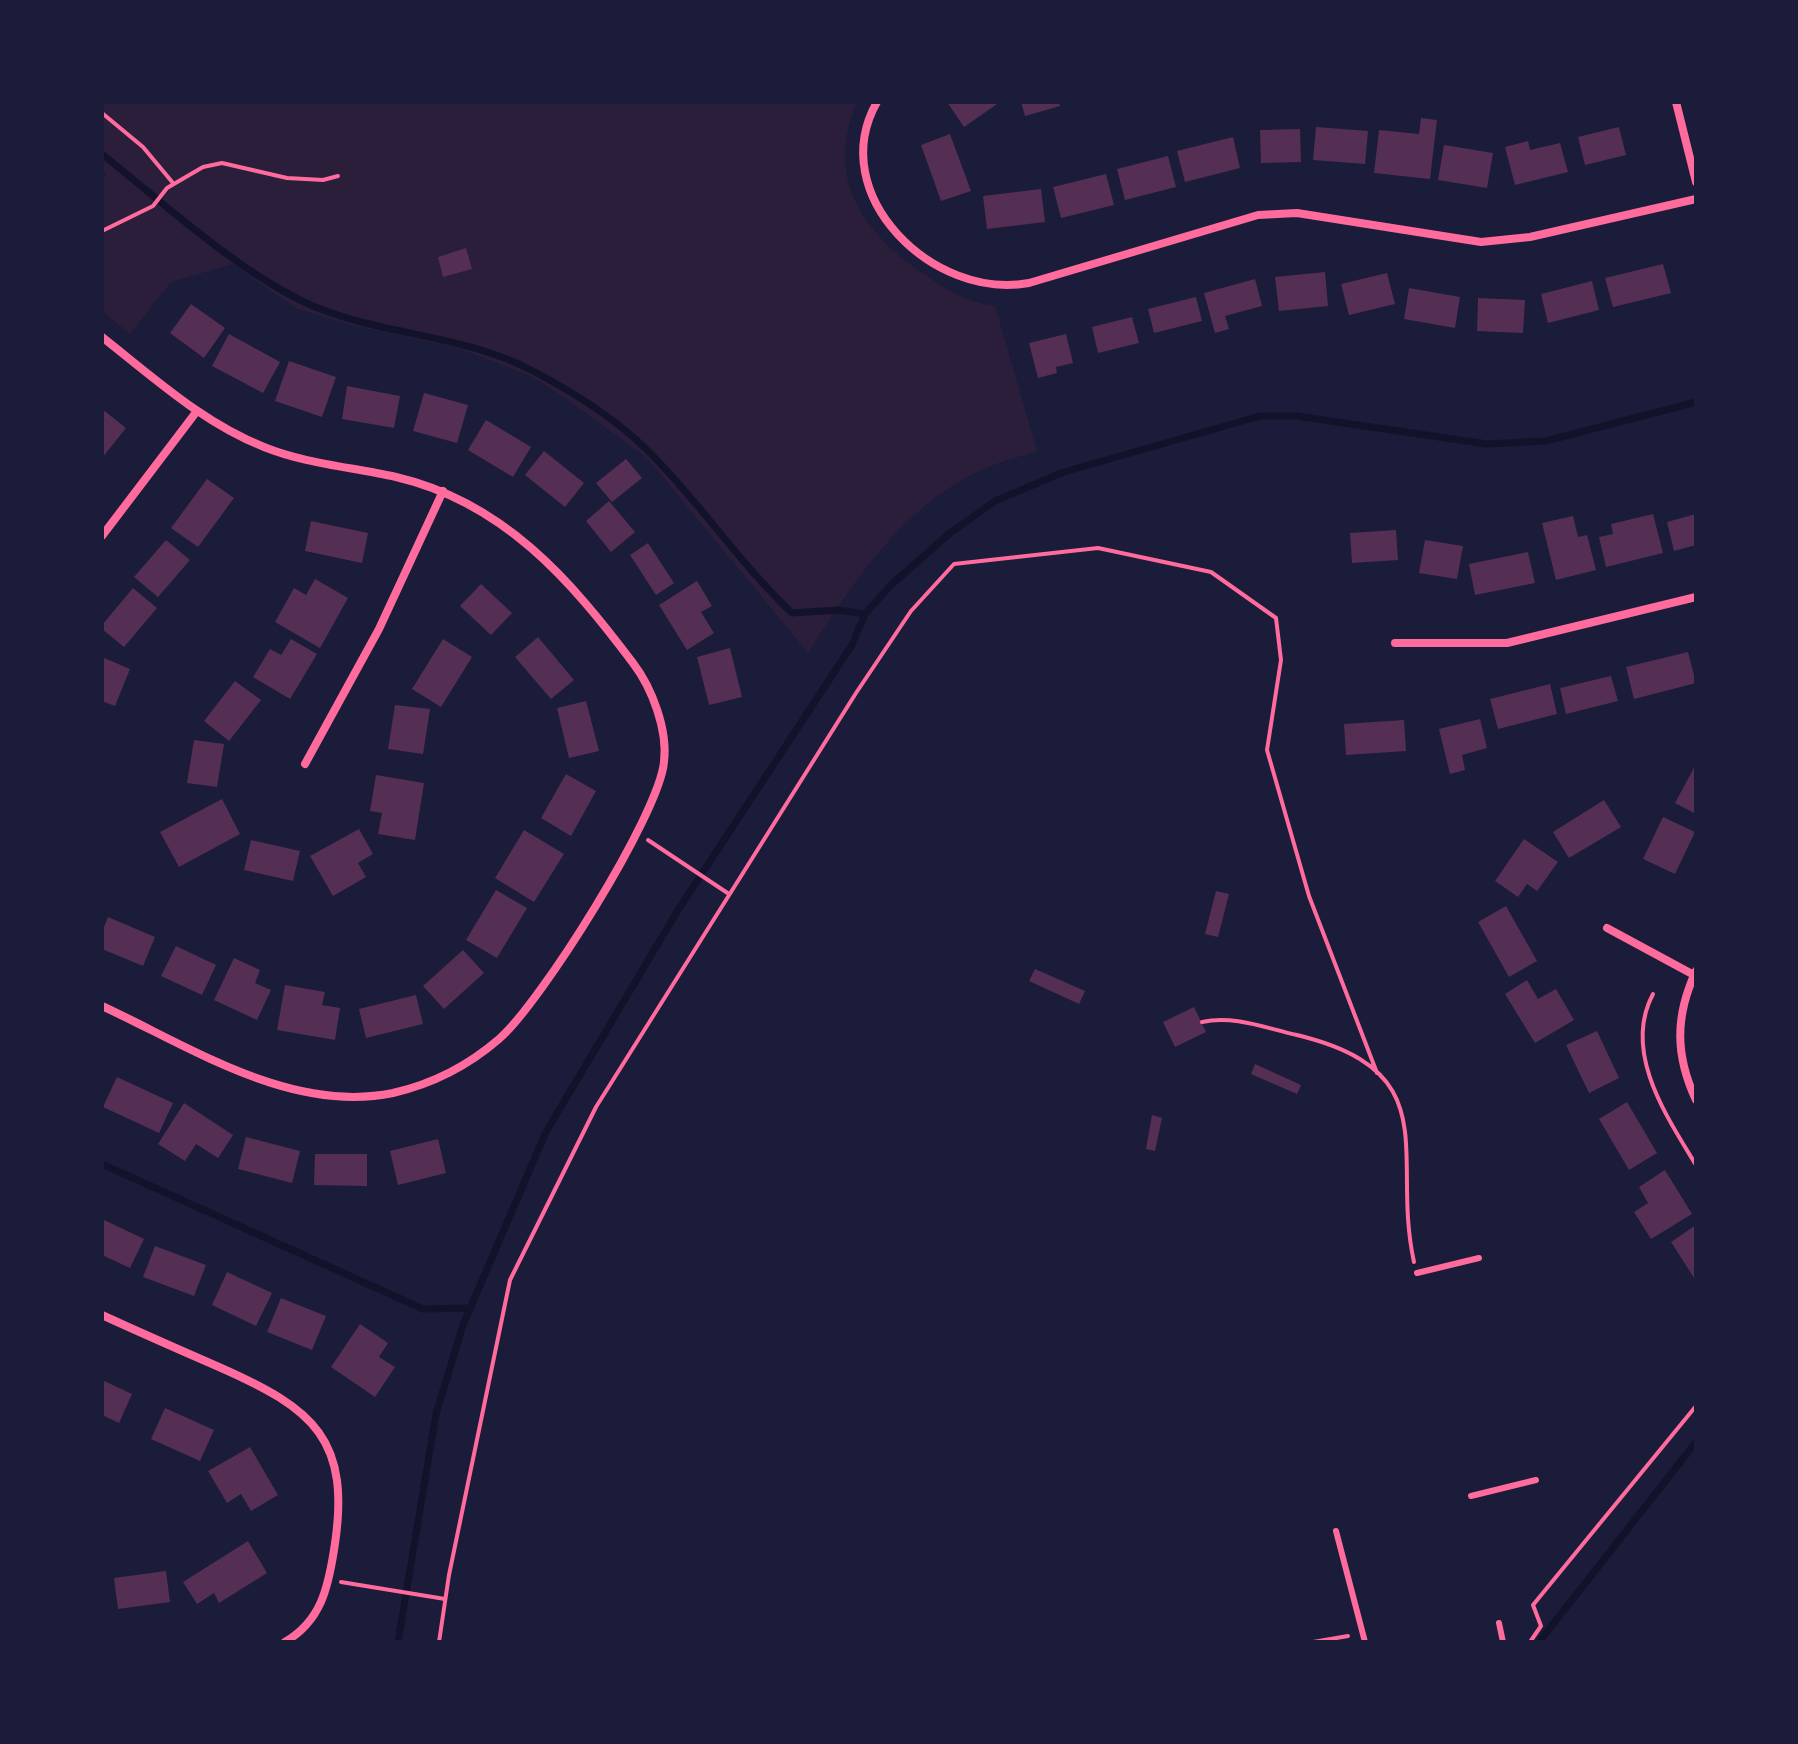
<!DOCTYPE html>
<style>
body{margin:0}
#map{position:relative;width:1798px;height:1744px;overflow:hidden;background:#1b1b3a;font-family:"Source Sans 3",sans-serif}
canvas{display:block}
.frame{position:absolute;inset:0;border:104px solid #1b1b3a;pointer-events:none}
</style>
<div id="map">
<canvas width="1798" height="1744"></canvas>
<div class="frame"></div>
</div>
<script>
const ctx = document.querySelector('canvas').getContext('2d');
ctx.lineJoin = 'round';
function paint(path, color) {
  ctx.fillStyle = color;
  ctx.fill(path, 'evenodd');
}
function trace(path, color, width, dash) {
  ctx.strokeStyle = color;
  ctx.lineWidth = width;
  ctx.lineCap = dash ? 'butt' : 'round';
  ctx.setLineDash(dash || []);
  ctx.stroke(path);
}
const green = new Path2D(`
 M102,102H857C826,175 859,228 918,270C942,287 965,302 995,306L1037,451C1020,457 1001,461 984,469C903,505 854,582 808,653L647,458L568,400L533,377L458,348L355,326L297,309L233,264L171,282L130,334L102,311V180L106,174L102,170Z`);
const stream = new Path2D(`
 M102,154C162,202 243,276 313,306C384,336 463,334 533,371C571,391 616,419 647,450C699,501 739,563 792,613L838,610L865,614
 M102,1164L423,1309L470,1308
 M398,1642L436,1414L463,1325L546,1132L678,910L852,645L865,614L891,585L950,533L995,501L1064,472L1260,416H1296L1487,444L1546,441L1696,402
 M1539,1642L1696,1442`);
const building = new Path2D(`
 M947,102H1000L964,127Z
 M1021,102H1059L1060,106L1025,116Z
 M1421,118L1437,120L1430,179L1374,173L1379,130L1419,134Z
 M1316,127L1368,131L1365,164L1313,160Z
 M1619,127L1626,155L1585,165L1578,137Z
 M1300,129L1301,162L1261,163L1260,130Z
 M950,134L971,191L941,201L921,145Z
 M1233,137L1240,168L1185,182L1177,151Z
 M1528,141L1530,150L1560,143L1568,172L1515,185L1505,147Z
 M1444,145L1493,153L1487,188L1438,180Z
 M1168,156L1176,187L1125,200L1117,169Z
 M1106,174L1114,205L1061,218L1053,187Z
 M1041,189L1045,222L987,229L983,196Z
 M466,248L472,269L443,277L438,257Z
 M1663,264L1671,293L1613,307L1605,278Z
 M1325,272L1328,306L1279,311L1275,277Z
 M1387,273L1395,304L1349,315L1341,284Z
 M1255,279L1262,306L1225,316L1229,329L1215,333L1204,293Z
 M1592,281L1599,310L1548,323L1541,294Z
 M1409,288L1460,297L1455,328L1404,319Z
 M1196,297L1202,321L1154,333L1148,309Z
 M1478,298L1525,300L1523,333L1477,331Z
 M191,304L225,328L204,358L170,333Z
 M1132,317L1139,343L1098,353L1092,327Z
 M229,334L280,362L263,393L212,366Z
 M1066,334L1073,363L1056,367L1057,373L1038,378L1029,343Z
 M289,361L336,377L322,417L275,401Z
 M347,386L400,396L394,428L342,419Z
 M424,393L468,405L457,443L413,431Z
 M102,409L126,428L102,458Z
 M486,420L531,447L513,477L468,450Z
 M544,451L584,483L565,507L525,475Z
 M626,459L642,478L612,502L596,483Z
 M207,479L234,498L198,547L171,528Z
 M609,501L635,532L611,552L586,521Z
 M1653,514L1663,553L1606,567L1599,537L1613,534L1611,524Z
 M1696,514V545L1674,551L1667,522Z
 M1573,516L1578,537L1587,535L1596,570L1556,580L1542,523Z
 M311,521L368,533L362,563L305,551Z
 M1396,530L1398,560L1352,563L1350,533Z
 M166,540L190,560L158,597L134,577Z
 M1425,540L1463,546L1457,579L1419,573Z
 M648,543L674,583L656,595L630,555Z
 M1528,552L1535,583L1475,595L1469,564Z
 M315,579L348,598L320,648L275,622L294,588L306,595Z
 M697,581L712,606L701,612L714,633L687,650L659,605Z
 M481,584L512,613L491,635L460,606Z
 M133,588L157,608L124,647L102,629V625Z
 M538,637L574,680L551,699L515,657Z
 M291,639L317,654L290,699L253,677L270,649L281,655Z
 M443,639L472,657L441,707L412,689Z
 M730,648L742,697L709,705L697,657Z
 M1688,652L1696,683L1634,699L1626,667Z
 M102,657L130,669L115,706L102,701Z
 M1611,676L1618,701L1566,714L1560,688Z
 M235,681L261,700L229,741L204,721Z
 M1550,684L1557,714L1498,729L1490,699Z
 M586,701L599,751L569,758L557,708Z
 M395,705L430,709L423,754L388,749Z
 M1480,719L1487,748L1462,755L1465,770L1450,774L1439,729Z
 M1404,720L1406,751L1346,755L1344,724Z
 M194,740L224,744L217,787L187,783Z
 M1696,764V814L1675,803Z
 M566,774L596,791L571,836L541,818Z
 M376,775L424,783L415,840L378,834L382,813L370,811Z
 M222,799L240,834L179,867L160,832Z
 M1604,800L1621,827L1569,858L1553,832Z
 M1663,817L1695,832L1675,874L1643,859Z
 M359,829L373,854L358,863L366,877L333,896L310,856Z
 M524,830L564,854L534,902L495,878Z
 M1524,839L1558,862L1537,891L1527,884L1518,897L1495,881Z
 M251,840L300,851L293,881L244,870Z
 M496,890L527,908L497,958L466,940Z
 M1216,891L1229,894L1218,937L1205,934Z
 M1506,906L1537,961L1509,977L1478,922Z
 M108,917L155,937L143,966L102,949V932Z
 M176,946L216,965L202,995L161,976Z
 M463,950L484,973L444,1009L423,986Z
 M234,958L260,970L255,983L271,990L257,1020L214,1000Z
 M1035,969L1085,991L1079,1004L1029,981Z
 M1527,980L1538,999L1556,989L1574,1020L1535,1043L1505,994Z
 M285,985L325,992L322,1005L340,1008L335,1040L277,1030Z
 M416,995L423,1024L366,1038L359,1009Z
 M1194,1007L1206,1032L1175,1047L1163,1022Z
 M1597,1031L1619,1078L1589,1093L1566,1045Z
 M1255,1064L1301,1085L1297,1094L1251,1074Z
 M117,1077L173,1103L159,1133L103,1107Z
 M1627,1102L1657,1153L1629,1170L1599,1119Z
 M184,1103L233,1135L218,1158L196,1144L185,1161L158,1144Z
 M1152,1115L1162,1118L1155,1151L1146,1149Z
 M246,1137L300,1151L292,1183L238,1169Z
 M438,1139L446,1173L398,1185L390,1151Z
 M315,1154H367V1186L314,1185Z
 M1665,1170L1692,1214L1651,1239L1634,1212L1648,1203L1639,1187Z
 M102,1219L144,1239L130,1268L102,1255Z
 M1696,1225V1281L1671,1242Z
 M155,1246L206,1265L194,1296L143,1277Z
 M227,1272L272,1293L256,1326L212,1305Z
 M281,1298L326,1316L312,1350L267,1332Z
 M360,1324L388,1343L379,1357L395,1367L375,1397L331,1367Z
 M102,1380L132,1394L119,1423L102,1415Z
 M165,1408L214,1430L200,1461L151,1439Z
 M250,1447L278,1495L251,1511L241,1494L227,1503L208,1471Z
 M248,1541L267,1573L219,1603L214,1593L197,1604L183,1582Z
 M166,1571L170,1602L118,1609L114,1578Z`);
const path = new Path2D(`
 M102,113L143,147L173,183
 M102,231L153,206L167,188L203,167L222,163L287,178L323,180L338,176
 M648,840L729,894
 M1653,994C1622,1052 1667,1117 1696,1165
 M1202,1022C1234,1015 1265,1028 1297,1035C1449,1072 1390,1154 1414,1262
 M341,1582L445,1599
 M439,1642L449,1575L510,1280L596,1107L856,693L911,611L954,564L1098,548L1211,572L1276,618L1281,660L1267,750L1309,896L1377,1073
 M1313,1642L1348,1636
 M1530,1642L1541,1626L1533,1605L1696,1406`);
const service = new Path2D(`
 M1417,1273L1479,1258
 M1471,1496L1536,1480
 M1336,1531L1365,1642
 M1499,1623L1503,1642`);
const minor = new Path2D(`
 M877,102C824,195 934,301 1029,283L1258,215L1297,213L1481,242L1530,237L1696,199
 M1676,102L1696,182
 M102,337C153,377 203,423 264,447C306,464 352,467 396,477C503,502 570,579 633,663C652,688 668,730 664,762C659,815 540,1004 499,1039C469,1065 432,1084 393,1093C291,1114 191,1047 102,1006
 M102,536L197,411
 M1395,643H1507L1696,597
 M305,764L379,629L443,491
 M1607,928L1694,975
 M1696,971C1675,1016 1675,1055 1696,1100
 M102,1315C141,1333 180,1350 219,1367C314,1409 352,1439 334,1550C328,1588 321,1621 285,1642`);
paint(green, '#2a1e3b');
trace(stream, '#12122b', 7);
paint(building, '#542f53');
trace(path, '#ff6b9d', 4);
trace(service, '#ff6b9d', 6);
trace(minor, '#ff6b9d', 8);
</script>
